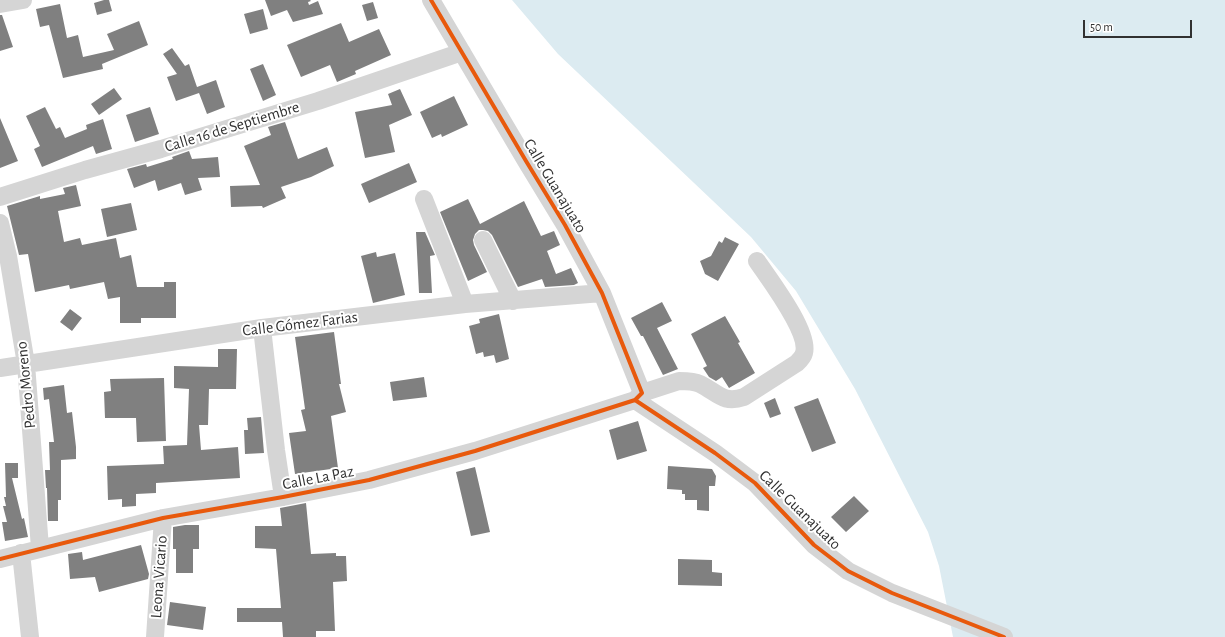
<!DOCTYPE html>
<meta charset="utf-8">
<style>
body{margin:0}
#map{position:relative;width:1225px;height:637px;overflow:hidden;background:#fff;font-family:"Alegreya Sans",sans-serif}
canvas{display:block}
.scale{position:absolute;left:1083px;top:20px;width:109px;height:18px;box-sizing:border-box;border:2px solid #313131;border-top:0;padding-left:5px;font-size:12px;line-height:14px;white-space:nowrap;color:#313131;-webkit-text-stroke:3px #fff;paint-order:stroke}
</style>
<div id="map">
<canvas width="1225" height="637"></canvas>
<div class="scale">50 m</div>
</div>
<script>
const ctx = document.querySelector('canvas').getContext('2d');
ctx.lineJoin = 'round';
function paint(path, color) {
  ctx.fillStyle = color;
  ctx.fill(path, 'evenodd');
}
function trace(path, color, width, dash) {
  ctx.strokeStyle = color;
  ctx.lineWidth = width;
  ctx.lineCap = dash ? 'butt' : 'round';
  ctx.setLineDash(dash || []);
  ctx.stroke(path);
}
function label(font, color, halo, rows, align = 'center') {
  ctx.font = font + ' "Alegreya Sans",sans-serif';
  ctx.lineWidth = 4;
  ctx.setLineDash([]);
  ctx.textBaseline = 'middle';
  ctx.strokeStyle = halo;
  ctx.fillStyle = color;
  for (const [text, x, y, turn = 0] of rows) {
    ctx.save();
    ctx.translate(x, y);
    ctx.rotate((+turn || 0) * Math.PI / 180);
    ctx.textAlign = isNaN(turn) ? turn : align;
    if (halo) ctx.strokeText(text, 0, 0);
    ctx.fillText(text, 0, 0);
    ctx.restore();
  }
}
const water = new Path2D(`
 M512,0H1225V637H953L939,566L928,532L855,389L796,291L751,237L558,54Z`);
const building = new Path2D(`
 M104,0H109L112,11L97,15L94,3Z
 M265,0H310L311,1L308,2L309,5L318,1L323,14L293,22L287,10L271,16Z
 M373,2L378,18L367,21L362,5Z
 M60,4L67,38L78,35L83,57L114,50L107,34L139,21L148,45L102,64L103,69L63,78L49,25L40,27L36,9Z
 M263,9L268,29L250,34L244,14Z
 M0,15H2L13,47L0,51Z
 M341,23L349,42L379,29L391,55L355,71L356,74L337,82L330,65L301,77L287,45Z
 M172,48L185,66L189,64L197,87L216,80L225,107L207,114L199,93L176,101L167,77L177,74L163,54Z
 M263,64L276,95L263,101L250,69Z
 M114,88L122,99L99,115L91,104Z
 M400,89L412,115L389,125L395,152L365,158L355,112L392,105L388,94Z
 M454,96L468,125L442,137L441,134L432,138L420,112Z
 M45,107L56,129L60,127L65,138L87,129L86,125L103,119L112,149L96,154L93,146L42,167L34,149L40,146L26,116Z
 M150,107L159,134L135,142L126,115Z
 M0,118L18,161L0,168Z
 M285,122L298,159L327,147L334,166L311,177L281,187L286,198L263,208L262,206L231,207L230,186L260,185L244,146L271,135L268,127Z
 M189,151L192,159L218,157L220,177L198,178L202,190L185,195L181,183L158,191L155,180L134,188L127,169L146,164L147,167L173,159L172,157Z
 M409,163L417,182L369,203L361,184Z
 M76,185L81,206L58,211L64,242L80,238L82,245L116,238L120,258L131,255L137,287H164V282H176V318H141V323H120V297L108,299L104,282L70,289L69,285L35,292L28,254L19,255L7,206L40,196V199L65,194L63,188Z
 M468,199L480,224L524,201L541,236L554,231L560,245L547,251L556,274L571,268L578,283L574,285L545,287L542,279L518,287L492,235L488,231L483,230H479L475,234L473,240L474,245L487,272L468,281L440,212Z
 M131,203L137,230L107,237L101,209Z
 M416,232H425L435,255L430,256L432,293H419Z
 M725,237L739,244L718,281L705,274L700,261L711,256L719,241L722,243Z
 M376,252L377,257L395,253L405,295L373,303L361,256Z
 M662,302L672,321L657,328L678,369L663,375L643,336H641L631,318Z
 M70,309L82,318L72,331L60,322Z
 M499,314L509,359L496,363L494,355L484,357L483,352L476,354L469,326L480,323L479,319Z
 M725,316L740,342L738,343L755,373L729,388L722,377L716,381L709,377L703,368L707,366L691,334Z
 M334,332L341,384H339L346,412L331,416L338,468L295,474L289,433L306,431L301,410L305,409L295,337Z
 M218,349H237L236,389H209L208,425H199L201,450L238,447L240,478L156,483V493L136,494V506L122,507V499L108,500L107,466L164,464L163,446L187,445L189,389L174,388V366L218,367Z
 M424,377L427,397L393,401L390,382Z
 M164,378L166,441L137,442L136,418H105L104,392L111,391L110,379Z
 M64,385L67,413L72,412L76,447V459L61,460V500H58V521H48L47,488H46L45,470H50L49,442H54L49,399L44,400L43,388Z
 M775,398L781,414L770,418L764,403Z
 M818,398L836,443L812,452L794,407Z
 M261,417L264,453L245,454L244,430H248L247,418Z
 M638,421L647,451L617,460L609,430Z
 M5,463H18V478H12L22,519L24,518L28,537L5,541L2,522H7L3,506H6L4,497H6Z
 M668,466L712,469L716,476L715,486H709V511L697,510V500H685V494H682V490L667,489Z
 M475,467L490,532L471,536L456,472Z
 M854,496L869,511L846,532L831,517Z
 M306,503L311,554L336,553V556H346L347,581L333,582L335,631H316V637H283L282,622H237V608H281L276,549L255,548V526H282L280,508Z
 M185,525H199V549H193V573H176V549H173V527Z
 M141,545L149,574L148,579L99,592L95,577L70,579L68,554L82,552L83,560Z
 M678,559L712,560V572L722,573V586L678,585Z
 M170,602L206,607L203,630L167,625Z`);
const minor = new Path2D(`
 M431,0L526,161L565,225L602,293L642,393L635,400L715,453L755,483L814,545L848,571L892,593L1004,637
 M0,4L23,0
 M0,197L85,170L161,149L318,101L462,52
 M424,199L465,304
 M0,223L8,256L26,364L40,548
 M483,240L513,301
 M262,328L276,450L283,497
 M0,368L262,328L465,304L602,293
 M642,393L679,381C686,381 694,381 700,384C718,393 723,404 744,397L797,363C800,360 803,357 804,353C810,332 769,279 757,261
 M21,553L30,637
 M0,559L163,518L283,497L369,480L475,451L635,400
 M155,637L163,518`);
const cycleway = new Path2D(`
 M431,0L526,161L565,225L602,293L642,393L635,400L715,453L755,483L814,545L848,571L892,593L1004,637
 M0,559L163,518L283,497L369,480L475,451L635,400`);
const streetNames = [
 ["Calle 16 de Septiembre",232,127,-17],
 ["Calle Guanajuato",555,186,59],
 ["Calle Gómez Farias",300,324,-7],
 ["Pedro Moreno",26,385,-96],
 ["Calle La Paz",318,478,-11],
 ["Calle Guanajuato",800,510,44],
 ["Leona Vicario",159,577,-86]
];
paint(water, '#dcebf1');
paint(building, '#808080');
trace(minor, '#d5d5d5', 18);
trace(cycleway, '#e8590c', 4);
label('16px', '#313131', '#fff', streetNames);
</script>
